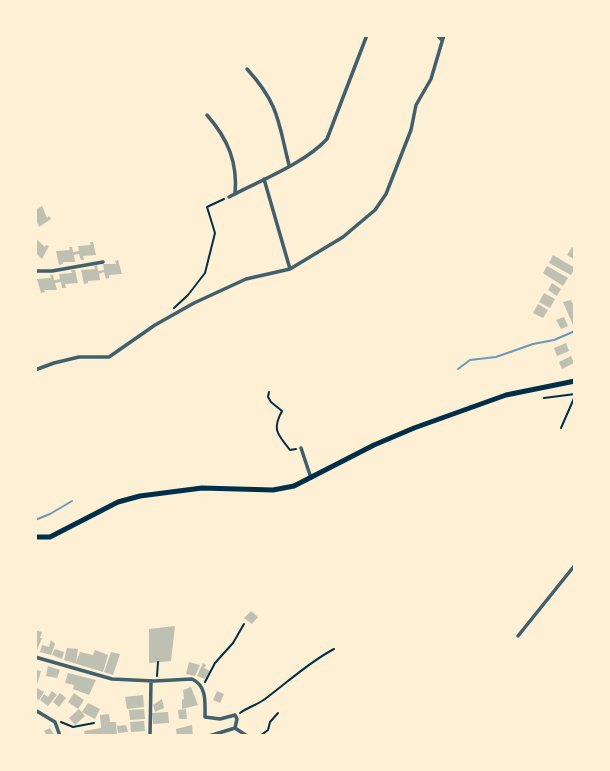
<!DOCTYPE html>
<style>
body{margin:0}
#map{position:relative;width:610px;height:771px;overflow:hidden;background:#fdf0d5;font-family:Georgia,serif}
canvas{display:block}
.frame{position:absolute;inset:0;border:37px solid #fdf0d5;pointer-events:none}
</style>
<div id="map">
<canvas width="610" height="771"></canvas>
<div class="frame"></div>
</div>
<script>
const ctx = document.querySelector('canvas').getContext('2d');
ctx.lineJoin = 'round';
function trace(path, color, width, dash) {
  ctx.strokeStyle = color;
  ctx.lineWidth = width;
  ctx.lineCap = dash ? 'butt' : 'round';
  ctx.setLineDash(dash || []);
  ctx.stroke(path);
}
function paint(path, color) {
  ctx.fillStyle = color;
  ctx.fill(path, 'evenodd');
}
const stream = new Path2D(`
 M458,369L470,360L496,357L533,344L554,340L575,331
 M35,520L50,514L72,501`);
const building = new Path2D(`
 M35,206L37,209L42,206L47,218L49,216L51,219L39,227L35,217Z
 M35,238L45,247L46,245L49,246L42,259L35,252Z
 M90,242H93L96,255L83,256L84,260H81L79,254L74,255L75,262H63V264L59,265L56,251L70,250L69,247H72L73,252L79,251L78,246L91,245Z
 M572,247L575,249V260L567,255Z
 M553,255L575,268L571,275L549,263Z
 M118,260L122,274L109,275V278L106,279L104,272L99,274L100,280L88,281V283L84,284L81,270L95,269L94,266L97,265L98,271L104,270L103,264H116L115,261Z
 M547,266L568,278L563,286L543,273Z
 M71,270H75L78,283L65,284L66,288H62L61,282L55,283L57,290H44L45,292L41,293L37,279L51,278L50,275H53L54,280L60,279L59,274L72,273Z
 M552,283L561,289L557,296L548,290Z
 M544,293L555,299L550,308L539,302Z
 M571,300L575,309V323L573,325L563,302Z
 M538,304L548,310L543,318L533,313Z
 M564,317L568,326L561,329L556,320Z
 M566,343L569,351L557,356L554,348Z
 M571,356L574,363L562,369L559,362Z
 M251,611L258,617L252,624L244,618Z
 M175,626L171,661L149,663V629Z
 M35,630L42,632L40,638H42L35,655Z
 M51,640L55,644L51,655L40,652L42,645L49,647Z
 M67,648L78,649L76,662L80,652L93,655L95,650L108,655L103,672L64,660Z
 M55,649L64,652L62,659L52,655Z
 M111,652L120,654L113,675L104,672Z
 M189,662L200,665L195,676L186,674Z
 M203,663L206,665L204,668L210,671L205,679L197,676Z
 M48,666L60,670L57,678L46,676Z
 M37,670L41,671L37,685L35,684Z
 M68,673L96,680L89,695L73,689L74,685L65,683Z
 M35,687L44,692L39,700L35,698Z
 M191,687L198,705L182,709V700L184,699L183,690Z
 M52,691L57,695L48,706L40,700L44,694L48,697Z
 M217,691L224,694L220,703L213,700Z
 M60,693L66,698L59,707L53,702Z
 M74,693L84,700L78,709L68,702Z
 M143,695L144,707L127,709L125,697Z
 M162,699L164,708L155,712L153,705Z
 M88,703L100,709L95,719L82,712Z
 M79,709L85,716L75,725L69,718Z
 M144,709L145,719L130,720L129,710Z
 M186,709L187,719H179L178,710Z
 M168,712L169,723L153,724L152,713Z
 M109,714L110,722H116L117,735L85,736L84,731L101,728L100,715Z
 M144,721L145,731L131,732L130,722Z
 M126,725L128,732L118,733L117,726Z
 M192,725L193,736H177L176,729Z
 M50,728L55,736H47L44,731Z`);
const path = new Path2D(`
 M174,308L188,295L205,273L215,233L207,207L224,199
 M269,392L268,397L271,402L282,411C271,431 279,435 290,450L296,449
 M544,398L575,394
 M561,428L575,396
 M157,676L158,662
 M205,682L215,663L233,643L244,624
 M240,713C248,707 257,705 265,699C288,682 309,662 334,649
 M61,722L73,727L94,723
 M260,736L268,730L270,722L278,713`);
const minor = new Path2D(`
 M437,35L442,40
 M247,69C279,104 278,121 289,165
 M207,115C228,139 238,163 235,194
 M264,179L290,269
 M229,197C259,181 304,164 327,139L367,35
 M35,271H52L103,262
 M35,370L54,363L79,357H109L155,325L194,303L246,279L290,269L343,237L375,210L386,194L411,130L416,105L431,79L444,35
 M301,448L311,478
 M518,636L575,565
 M35,657L112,679L154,681L192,679C207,686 205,702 205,717L220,719L235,715L237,719L235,728
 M35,710L55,722L60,736
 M150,736L151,681
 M209,736L235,728L247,736`);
const secondary = new Path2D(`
 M35,537H50L118,502L140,496L202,488L273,490L294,486L374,445L414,428L506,395L575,381`);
trace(stream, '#669bbc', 2);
paint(building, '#bec0b2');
trace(path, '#003049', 2);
trace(minor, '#3f606c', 3.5);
trace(secondary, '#003049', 5);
</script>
